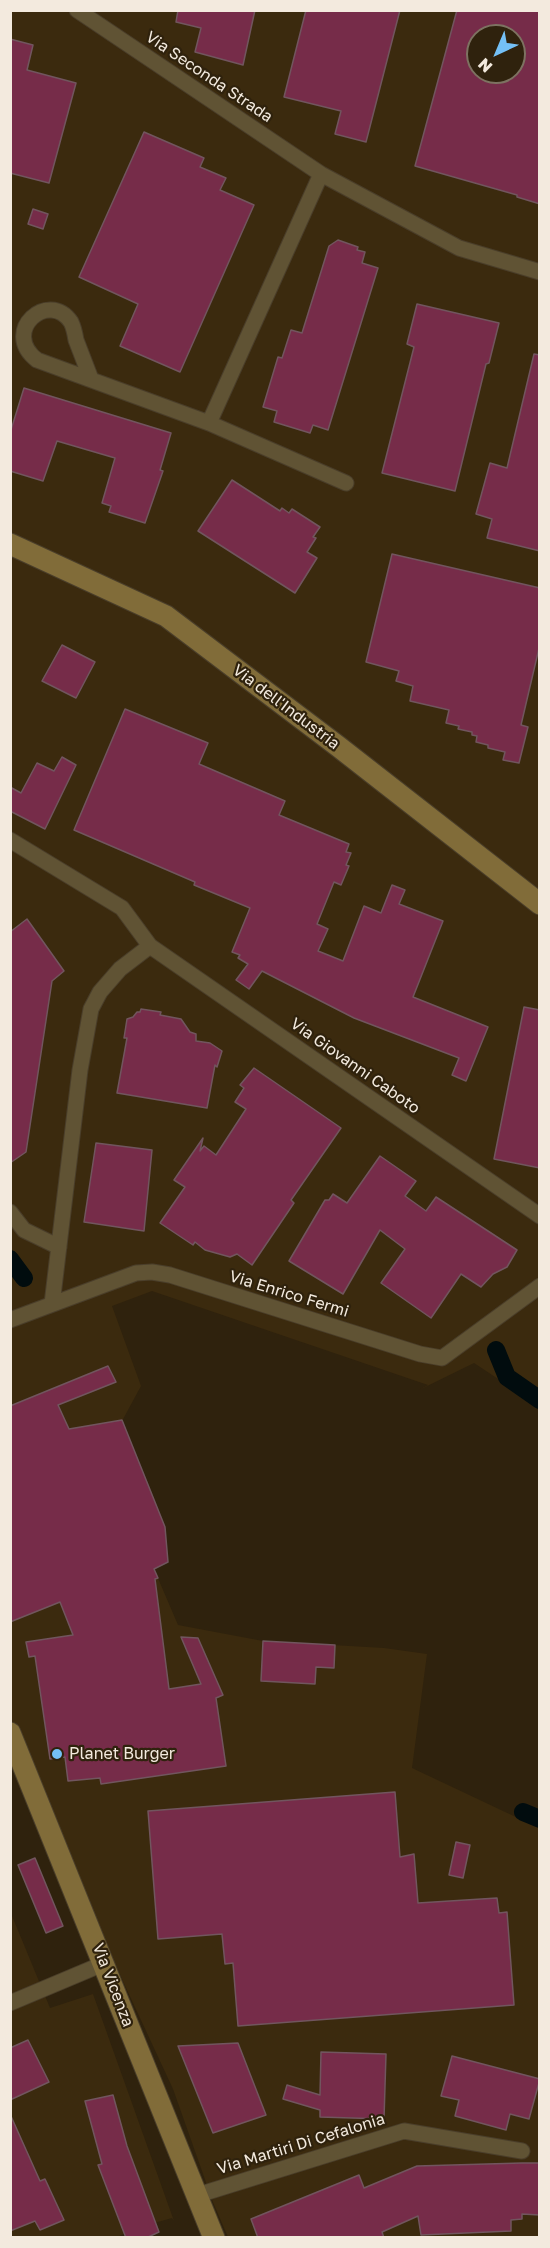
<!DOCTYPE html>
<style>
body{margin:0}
#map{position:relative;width:550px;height:2248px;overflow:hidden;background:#2f220d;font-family:"Golos Text",sans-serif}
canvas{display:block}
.frame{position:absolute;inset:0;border:12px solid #f3eade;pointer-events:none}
.north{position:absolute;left:466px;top:24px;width:60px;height:60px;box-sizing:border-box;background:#2f220d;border:2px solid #7d7261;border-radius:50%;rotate:224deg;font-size:16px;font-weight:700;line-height:24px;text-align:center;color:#f3eade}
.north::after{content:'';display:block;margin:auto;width:21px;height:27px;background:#74c0f6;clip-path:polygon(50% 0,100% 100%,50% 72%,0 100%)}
</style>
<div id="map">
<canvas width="550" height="2248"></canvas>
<div class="frame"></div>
<div class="north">N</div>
</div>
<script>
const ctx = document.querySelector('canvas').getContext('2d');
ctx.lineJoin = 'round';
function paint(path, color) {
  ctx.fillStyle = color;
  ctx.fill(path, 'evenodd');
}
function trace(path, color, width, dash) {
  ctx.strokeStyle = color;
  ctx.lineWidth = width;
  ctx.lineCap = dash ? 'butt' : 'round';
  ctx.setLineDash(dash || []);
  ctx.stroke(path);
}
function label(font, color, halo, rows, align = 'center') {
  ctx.font = font + ' "Golos Text",sans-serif';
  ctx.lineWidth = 4.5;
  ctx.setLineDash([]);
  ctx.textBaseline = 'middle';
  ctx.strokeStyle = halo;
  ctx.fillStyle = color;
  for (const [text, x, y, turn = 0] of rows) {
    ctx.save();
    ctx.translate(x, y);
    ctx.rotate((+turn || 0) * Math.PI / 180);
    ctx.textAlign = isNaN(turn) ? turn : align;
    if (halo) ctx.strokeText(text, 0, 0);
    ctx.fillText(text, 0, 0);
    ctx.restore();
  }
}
const built = new Path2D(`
 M10,11H539V1406L474,1363L419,1390L428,1385L152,1291L112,1306L141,1386L122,1421L165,1527L168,1562L154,1569L178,1625L263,1641L384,1648L427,1654L412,1768L539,1828V2237H228L213,2202L173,2089L11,1740ZM478,36H514V72H478Z
 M10,1911L50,2008L93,1994L174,2221L172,2218L140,2227L117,2237H11Z`);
const canal = new Path2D(`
 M10,1259L24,1278
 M496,1350L507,1377L540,1400
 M523,1812L540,1819`);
const building = new Path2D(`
 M178,10H255L243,65L195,52L201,28L176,22Z
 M306,10H400L366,142L335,134L341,111L284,97Z
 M457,10H540V204L517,197V195L415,166ZM478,36H514V72H478Z
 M10,39L33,45L27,70L76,83L49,183L10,173Z
 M144,132L204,158L200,167L226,178L220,190L254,205L180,372L120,346L138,304L79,277Z
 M33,209L48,214L43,229L28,224Z
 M338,240L358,247L357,250L365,252L362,263L378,268L328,430L313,425L310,433L274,422L277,411L263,407L278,357L282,358L291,330L302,333L329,246Z
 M417,304L499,323L489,363L486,364L455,491L382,473L414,347L407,344Z
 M534,354L540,355V551L487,538L492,519L476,514L490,463L507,468Z
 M24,388L171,433L160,470L163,471L145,523L109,512L111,506L102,503L115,458L57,441L43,481L10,471V433Z
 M232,480L280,511L282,508L289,513L292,509L320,527L313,537L316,538L307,552L317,558L295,593L198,531Z
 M392,554L540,588V644L521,725L528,727L519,763L503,760L505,752L488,748V745L476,742L477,736L472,735V732L458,729L459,726L446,723L449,710L410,701L413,686L396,681L399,671L366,662Z
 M62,645L95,662L76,698L42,681Z
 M125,709L208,743L199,764L285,801L279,815L349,844L346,852L351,853L346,865L349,866L341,885L334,882L317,924L328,929L318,951L343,961L364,906L381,913L392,885L405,890L399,904L443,921L413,997L488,1027L466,1081L452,1075L459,1058L354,1018L262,971L249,989L236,980L248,964L238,958L240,955L232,952L250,908L194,885L195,882L74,830Z
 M62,757L76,765L45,829L10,811V787L21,793L37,763L54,771Z
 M27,919L64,971L52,981L26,1152L10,1163V932Z
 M524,1007L540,1010V1168L494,1159Z
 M141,1009L161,1012L160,1015L181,1019L190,1032L196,1034V1041L210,1043L222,1051L217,1067L215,1065L207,1108L117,1093L127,1038H124L127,1019L133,1017L137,1012H140Z
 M254,1068L341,1128L291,1200L294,1203L252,1265L237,1254L230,1257L205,1250L195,1242L193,1245L160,1223L185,1187L174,1180L203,1138L200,1151L204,1146L216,1155L246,1109L235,1102L244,1088L240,1085Z
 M96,1143L152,1150L144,1231L84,1222Z
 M380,1156L416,1181L405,1196L426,1211L436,1197L517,1250L507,1267L493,1274L481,1287L461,1274L431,1318L381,1283L405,1249L380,1230L343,1294L289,1261L325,1200H329L333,1194L347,1203Z
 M108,1366L116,1382L58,1405L69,1429L122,1420L165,1527L168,1562L154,1569L158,1578L155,1579L169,1689L201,1684L181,1637L198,1638L223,1695L216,1698L226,1766L101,1784L100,1778L68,1781L65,1757L50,1759L35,1656L29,1657L26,1642L73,1635L60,1602L10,1622V1406Z
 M263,1641L335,1645L334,1668L316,1667L315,1684L261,1681Z
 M395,1792L400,1857L414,1854L418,1903L497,1898L499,1913L507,1912L514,2005L238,2026L233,1963L225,1964L222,1934L158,1939L148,1811Z
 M456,1842L470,1845L463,1878L449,1875Z
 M35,1858L63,1926L46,1933L18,1865Z
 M28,2040L49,2082L10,2100V2048Z
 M238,2043L266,2115L213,2133L178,2046Z
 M321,2052L386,2054L384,2119L320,2117V2110L283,2099L287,2085L320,2095Z
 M452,2056L540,2079L529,2119L510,2114L506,2130L455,2116L459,2100L441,2096Z
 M113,2095L127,2146L159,2232L146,2238H126L98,2165L102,2164L85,2101Z
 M10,2114L40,2181L45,2179L64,2220L40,2230L35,2221L10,2231Z
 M522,2163H540V2215L522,2214V2219L511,2220V2231L421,2235L418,2216L382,2232L384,2238H258L251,2219L359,2175L364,2188L417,2166Z`);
const street = new Path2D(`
 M77,10L321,174L459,248L540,272
 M91,379C86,366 81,353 76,340C75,334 74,328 71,322C49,289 0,331 37,360L209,423L321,174
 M209,423L346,483
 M10,840L122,908L150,946L540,1216
 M10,1212L24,1230L59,1247
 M52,1304L80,1070L91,1009L100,992L120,969L150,946
 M10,1320L136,1273L152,1272L170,1275L420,1354L442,1358L540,1286
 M10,2003L105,1963
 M198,2195L404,2131L522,2151`);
const secondary = new Path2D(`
 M10,544L166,616L339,747L540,904
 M10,1733L214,2238`);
const markers = [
 [57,1754,6,"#74c0f6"]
];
const streetNames = [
 ["Via Seconda Strada",209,77,34],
 ["Via dell'Industria",286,707,37],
 ["Via Giovanni Caboto",355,1066,35],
 ["Via Enrico Fermi",289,1294,17],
 ["Via Vicenza",113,1985,69],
 ["Via Martiri Di Cefalonia",301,2144,-17]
];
const poiNames = [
 ["Planet Burger",69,1754]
];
paint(built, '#3b2a0e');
trace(canal, '#010c0e', 18);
paint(building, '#762c49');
trace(building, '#71555e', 1.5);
trace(street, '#4a3e2a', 17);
trace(secondary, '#4a3e2a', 23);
trace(street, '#605334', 15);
trace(secondary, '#816c39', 21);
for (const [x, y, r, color] of markers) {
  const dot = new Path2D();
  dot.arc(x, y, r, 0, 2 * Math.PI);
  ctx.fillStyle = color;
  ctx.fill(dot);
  trace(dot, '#2f220d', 2);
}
label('16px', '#f3eade', '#2f220d', streetNames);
label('16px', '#f3eade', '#2f220d', poiNames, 'left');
</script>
